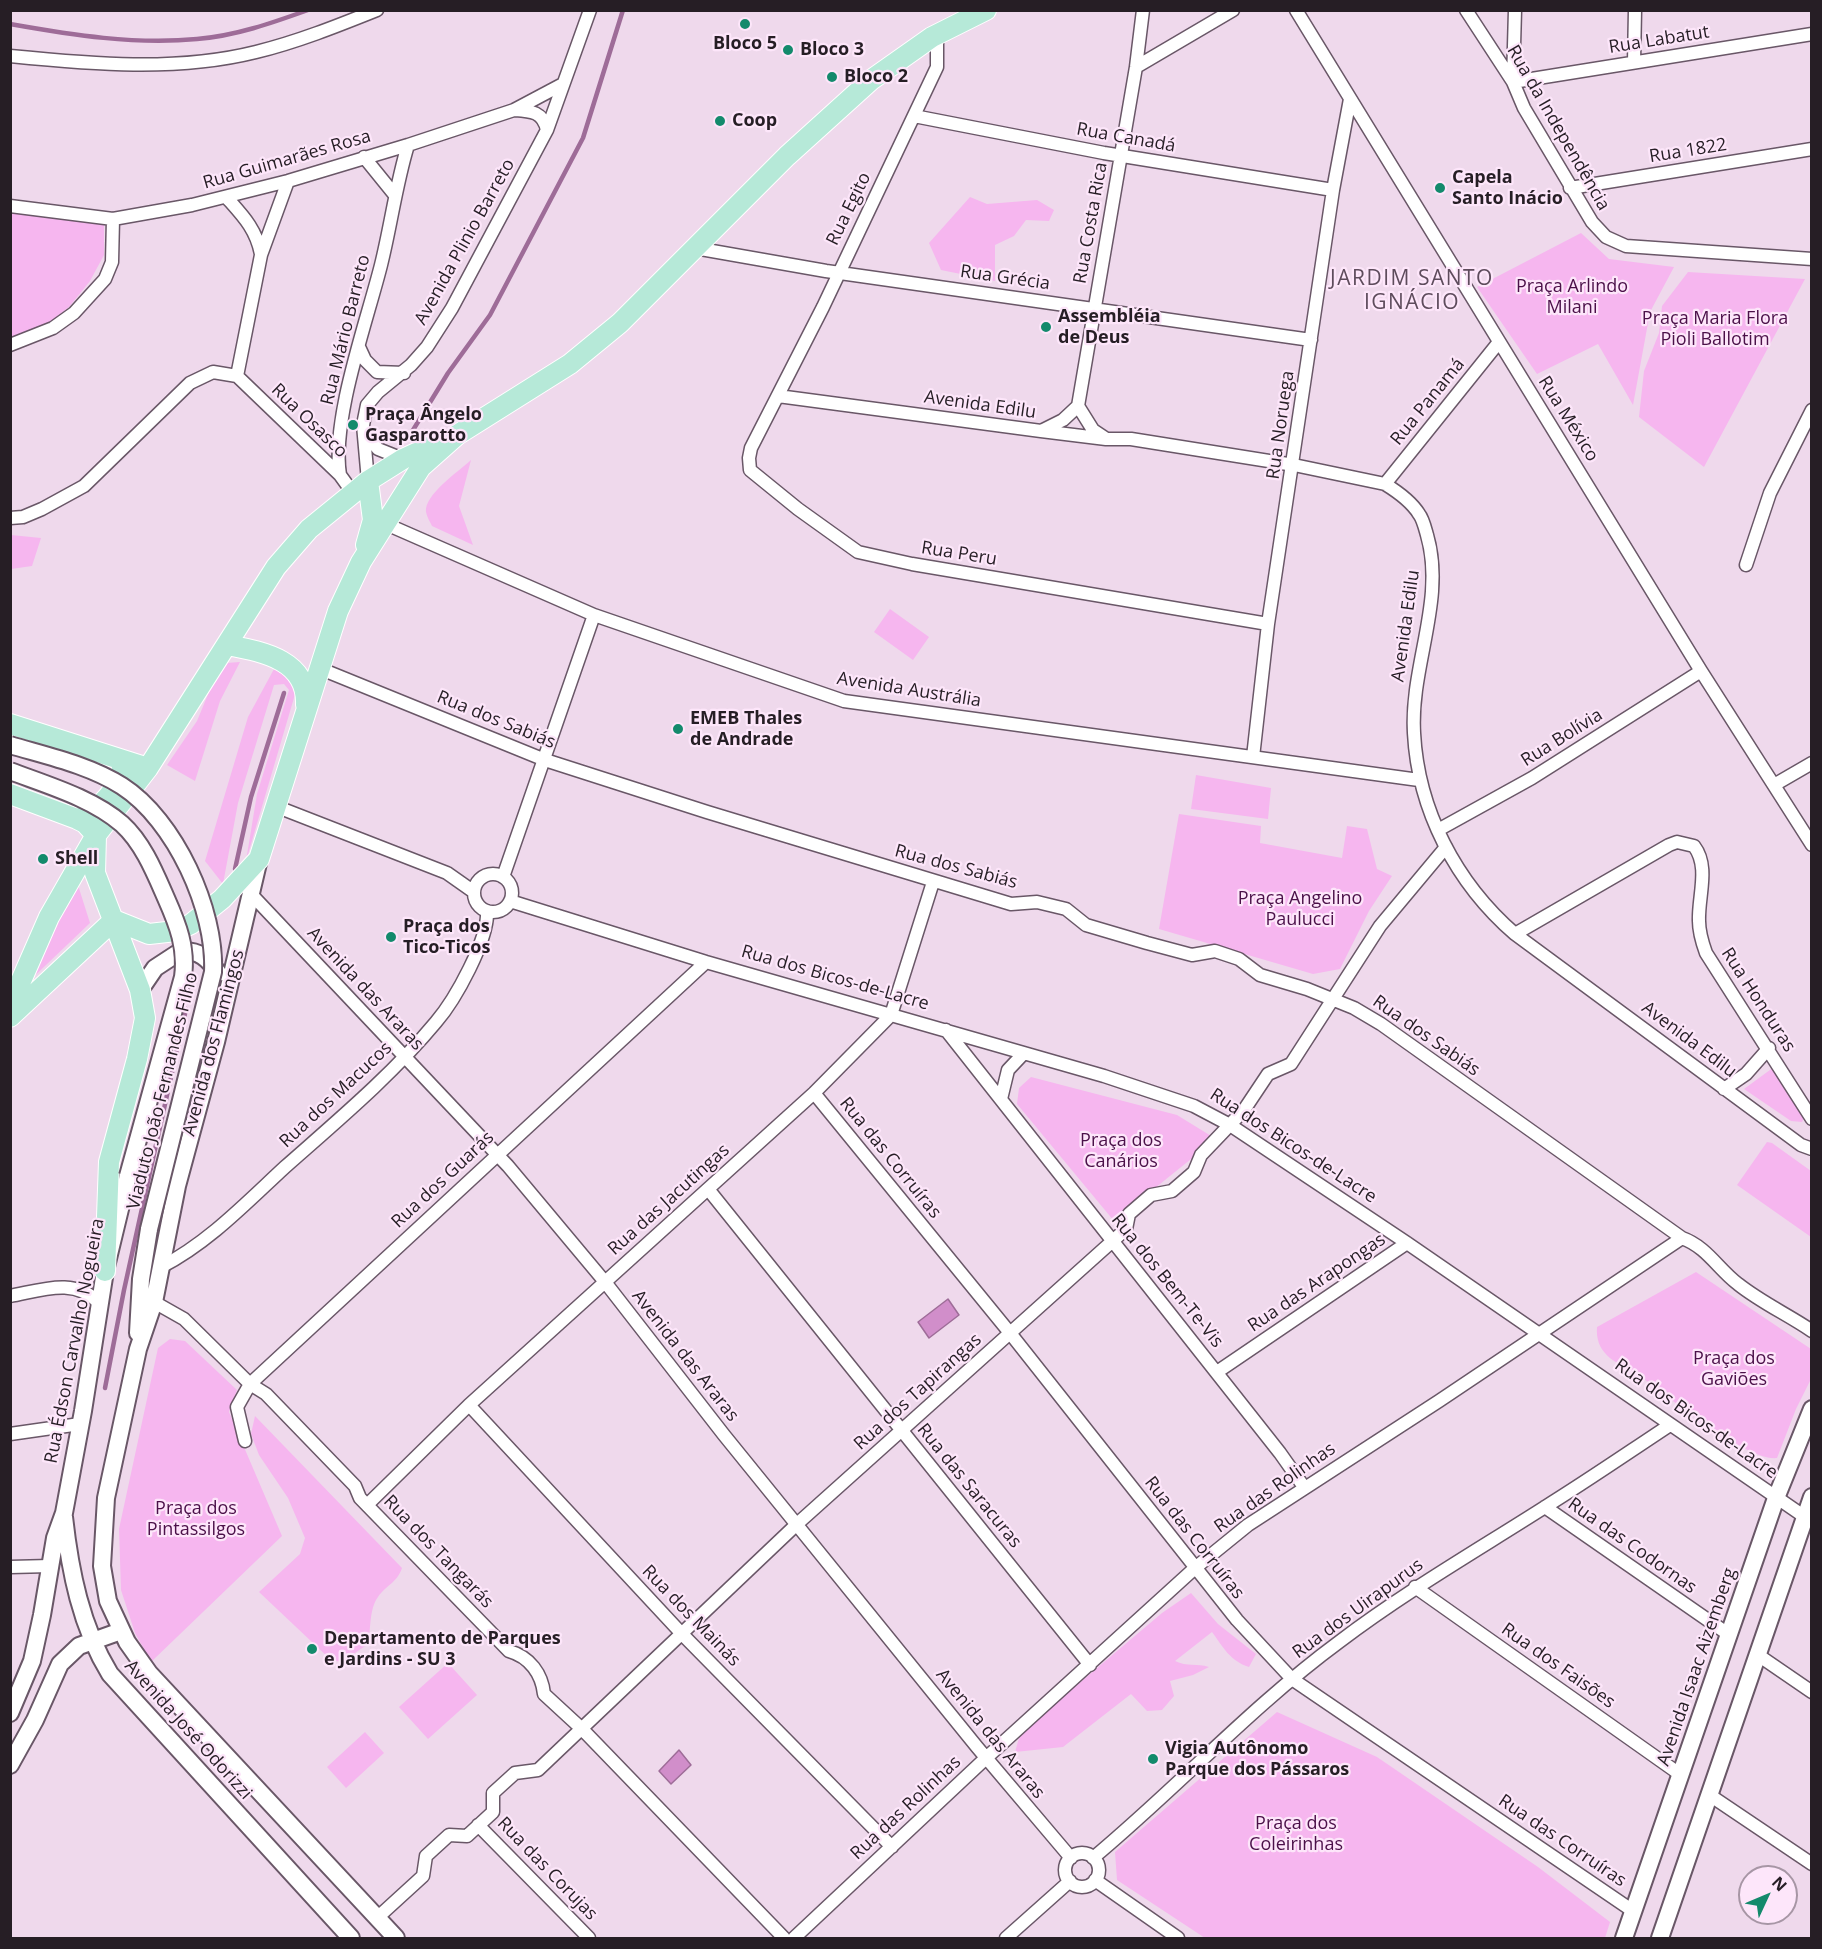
<!DOCTYPE html>
<meta charset="utf-8">
<style>
body{margin:0}
#map{position:relative;width:1822px;height:1949px;overflow:hidden;background:#efd9ec;font-family:"Open Sans",sans-serif}
canvas{display:block}
.frame{position:absolute;inset:0;border:12px solid #261e25;pointer-events:none}
.north{position:absolute;left:1738px;top:1865px;width:60px;height:60px;box-sizing:border-box;background:#fde6fa;border:2px solid #a796a5;border-radius:50%;rotate:46deg;font-size:16px;font-weight:700;line-height:24px;text-align:center;color:#261e25}
.north::after{content:'';display:block;margin:auto;width:21px;height:27px;background:#138a6c;clip-path:polygon(50% 0,100% 100%,50% 72%,0 100%)}
</style>
<div id="map">
<canvas width="1822" height="1949"></canvas>
<div class="frame"></div>
<div class="north">N</div>
</div>
<script>
const ctx = document.querySelector('canvas').getContext('2d');
ctx.lineJoin = 'round';
function paint(path, color) {
  ctx.fillStyle = color;
  ctx.fill(path, 'evenodd');
}
function trace(path, color, width, dash) {
  ctx.strokeStyle = color;
  ctx.lineWidth = width;
  ctx.lineCap = dash ? 'butt' : 'round';
  ctx.setLineDash(dash || []);
  ctx.stroke(path);
}
function label(font, color, halo, rows, align = 'center') {
  ctx.font = font + ' "Open Sans",sans-serif';
  ctx.lineWidth = 4.5;
  ctx.setLineDash([]);
  ctx.textBaseline = 'middle';
  ctx.strokeStyle = halo;
  ctx.fillStyle = color;
  for (const [text, x, y, turn = 0] of rows) {
    ctx.save();
    ctx.translate(x, y);
    ctx.rotate((+turn || 0) * Math.PI / 180);
    ctx.textAlign = isNaN(turn) ? turn : align;
    if (halo) ctx.strokeText(text, 0, 0);
    ctx.fillText(text, 0, 0);
    ctx.restore();
  }
}
const green = new Path2D(`
 M970,197L987,204L1037,200L1054,210L1049,221L1026,220L1014,236L995,245V281L941,270L929,243Z
 M11,211L104,224V255L90,281L69,307L50,322L11,339Z
 M1581,233L1609,259L1674,267L1650,312L1633,405L1598,344L1537,374L1477,287Z
 M1688,272L1805,279L1704,467L1639,417L1644,371L1659,333L1662,306Z
 M471,460L459,506L473,545L432,526C430,522 427,517 426,512C424,495 459,471 471,460Z
 M11,535L41,538L32,566L11,569Z
 M890,609L929,637L913,660L874,632Z
 M240,662L220,701L195,781L167,765L197,721L211,687L226,663Z
 M274,669L295,681L296,691L246,861L257,794L289,690L284,684L274,685L238,803L223,884L205,861L248,717Z
 M1196,775L1271,788L1268,819L1191,809Z
 M1179,814L1261,826L1260,843L1342,858L1347,826L1367,829L1377,869L1392,876L1369,911L1340,969L1313,974L1159,929Z
 M77,882L90,923L24,986Z
 M1774,1067L1804,1118L1802,1122L1791,1121L1744,1089Z
 M1031,1077L1177,1115L1216,1139L1114,1221L1017,1104L1019,1088Z
 M1767,1142L1772,1143L1811,1171V1237L1737,1185Z
 M1696,1272L1811,1349V1379L1796,1409L1777,1458C1747,1462 1661,1391 1633,1371C1613,1362 1595,1352 1597,1327Z
 M170,1339L185,1341L237,1390L229,1412L282,1536L151,1662L135,1633L121,1590L119,1529L158,1348Z
 M255,1416L402,1568C397,1583 386,1585 378,1597C369,1609 371,1629 368,1644L342,1662L331,1660L259,1592L300,1554L305,1538L288,1498L259,1455L251,1434Z
 M1191,1593L1218,1624L1256,1654L1249,1667C1230,1661 1223,1647 1212,1632L1175,1661C1187,1667 1197,1663 1209,1667L1193,1675L1170,1681L1174,1696L1162,1710L1147,1711L1131,1694L1063,1747L1015,1752L1019,1738L1038,1718L1162,1613Z
 M448,1663L477,1695L428,1739L399,1707Z
 M1277,1712L1377,1757L1538,1867L1610,1922L1605,1938H1205L1117,1880L1115,1852Z
 M365,1732L384,1753L346,1788L327,1767Z`);
const water = new Path2D(`
 M948,1299L959,1315L929,1338L918,1322Z
 M679,1750L691,1765L671,1784L659,1771Z`);
const stream = new Path2D(`
 M10,24C72,35 135,45 197,39C235,36 272,23 308,10
 M410,435L448,373L490,315L583,138L623,10
 M235,869L251,797L284,693
 M105,1388L124,1290L186,1009`);
const street = new Path2D(`
 M1296,10L1701,671L1812,845
 M1466,10L1513,82L1524,108L1592,222L1606,237L1626,246L1812,259
 M1515,10L1513,82L1812,34
 M937,34V67L823,307L751,448L749,458L750,470L798,509L858,552L912,564L1268,624
 M10,56C91,64 176,72 256,52C297,42 337,26 377,10
 M1634,62L1635,10
 M1136,67L1233,10
 M515,110C532,111 543,112 547,130
 M914,116L1104,153L1333,190
 M364,157L394,194
 M1570,188L1812,149
 M227,198C243,216 256,229 261,254
 M10,206L113,219L192,205L288,181L408,145L514,110L563,84
 M695,248L826,271L1311,340
 M10,345L53,328L74,313L105,279L112,262L113,219
 M359,347L365,360L377,372L404,373
 M237,376L261,255L288,181
 M778,396L1041,431L1106,439H1131L1294,465L1385,484C1398,492 1411,501 1419,514C1423,519 1425,528 1427,535C1446,600 1410,666 1414,733C1418,810 1456,883 1515,934L1801,1145L1812,1149
 M1078,406L1093,430L1105,438
 M1041,431L1063,420L1078,406L1136,67L1143,10
 M364,432L378,449L403,459
 M340,475C331,420 367,321 381,265C391,225 396,184 408,145
 M368,481L363,425L367,405L378,392L411,365L427,347L452,308L547,130L590,10
 M1385,484L1499,342
 M10,518L23,517L42,509L84,486L190,383L213,372L237,376L340,475L353,493
 M386,524L594,615L844,701L1419,780
 M1746,565L1770,493L1812,410
 M321,669L545,760L707,812L1011,904L1037,902L1066,909L1086,925L1147,943L1192,955L1215,951L1239,959L1260,975L1307,989L1354,1008L1381,1024L1682,1238C1707,1247 1718,1269 1738,1284C1762,1303 1787,1314 1812,1331
 M1253,757L1268,624L1333,190L1350,99
 M1774,785L1812,763
 M275,806L447,873L474,892
 M1438,830L1532,778L1701,671
 M474 893a19 19 0 1 1 38 0a19 19 0 1 1-38 0Z
 M503,877L594,615
 M251,894L508,1166L605,1282L724,1435L977,1747L1071,1858
 M510,901L706,962L1104,1076L1194,1106L1230,1125L1407,1243L1805,1517
 M1515,934L1669,845L1677,842L1694,846C1710,867 1698,896 1699,921C1699,932 1702,942 1706,953L1812,1119
 M946,1030L1280,1453L1304,1487
 M1724,1089L1746,1074L1769,1048
 M814,1093L1010,1333L1237,1620L1292,1679L1633,1911
 M1001,1099L1008,1070L1024,1053
 M708,1189L1090,1665
 M161,1267C208,1243 246,1203 285,1167C337,1121 392,1075 436,1022C455,1000 489,939 487,911
 M10,1296C42,1290 75,1277 99,1303
 M154,1302L184,1319L250,1384L266,1394L355,1486L360,1498L509,1651C530,1657 542,1674 544,1694L582,1729L784,1938
 M1217,1372L1407,1243
 M469,1405L682,1634L892,1847
 M10,1434L80,1424
 M245,1441L237,1407L250,1384L706,962
 M367,1505L469,1405L814,1093L891,1015L933,882
 M1545,1507L1728,1634
 M10,1567L50,1566
 M1415,1587L1681,1775
 M1758,1655L1812,1692
 M1711,1796L1812,1864
 M478,1825L589,1938
 M1065 1870a17 17 0 1 1 34 0a17 17 0 1 1-34 0Z
 M1093,1858C1177,1788 1252,1706 1339,1642C1405,1592 1476,1551 1545,1507C1587,1481 1629,1452 1670,1425
 M1095,1880L1178,1938
 M377,1918L423,1876L426,1856L449,1835L467,1836L493,1812V1793L515,1773L538,1770L797,1524L1126,1229L1129,1214L1151,1195L1172,1191L1194,1172L1201,1155L1244,1110L1268,1074L1291,1064L1380,926L1446,847
 M794,1938L986,1758L1195,1568L1248,1525L1439,1401L1682,1238
 M1006,1938L1070,1881`);
const secondary = new Path2D(`
 M259,859L216,1042L177,1186L154,1302L138,1349L106,1498L102,1566L108,1601L127,1642L149,1673L396,1938
 M140,990L155,968L181,951C199,950 208,958 218,973
 M138,1333L141,1279L149,1229
 M64,1517C70,1571 81,1627 110,1674L351,1938
 M10,1713L32,1661L42,1615L55,1538L64,1513L83,1411L105,1271L128,1176
 M10,1765L35,1720L60,1664L79,1646L121,1631
 M1624,1938L1776,1498L1812,1409
 M1660,1938L1812,1497`);
const primary = new Path2D(`
 M366,545L373,520L368,481
 M228,645C263,652 308,660 306,705
 M10,724L148,768
 M10,794L77,819L85,823L96,835L95,873L140,990L145,1018L137,1059L109,1162L105,1271
 M82,817C99,810 122,785 122,767
 M114,920L149,934L176,931L191,924L222,899L259,859L338,611L361,562L421,467L457,435L570,364L620,323L787,156L871,80L932,37L986,10
 M10,1006L49,917L96,835L148,768L276,567L309,529L368,481L403,459L440,442
 M10,1017L114,920`);
const secondaryBridge = new Path2D(`
 M10,745C47,756 89,765 122,786C175,820 216,910 213,972L149,1229
 M10,771C47,785 92,798 122,824C143,843 155,873 166,898C178,925 187,948 183,977L128,1176`);
const markers = [
 [745,24,6,"#138a6c"],
 [788,50,6,"#138a6c"],
 [832,77,6,"#138a6c"],
 [720,121,6,"#138a6c"],
 [1440,188,6,"#138a6c"],
 [1046,327,6,"#138a6c"],
 [353,425,6,"#138a6c"],
 [678,729,6,"#138a6c"],
 [43,859,6,"#138a6c"],
 [391,937,6,"#138a6c"],
 [312,1649,6,"#138a6c"],
 [1153,1759,6,"#138a6c"]
];
const streetNames = [
 ["Rua Labatut",1659,40,-9],
 ["Rua da Independência",1558,128,60],
 ["Rua Canadá",1126,138,10],
 ["Rua 1822",1688,151,-9],
 ["Rua Guimarães Rosa",287,160,-16],
 ["Rua Egito",849,209,-64],
 ["Rua Costa Rica",1091,223,-80],
 ["Avenida Plinio Barreto",465,242,-61],
 ["Rua Grécia",1005,278,8],
 ["Rua Mário Barreto",346,330,-76],
 ["Rua Panamá",1428,402,-51],
 ["Avenida Edilu",980,405,8],
 ["Rua México",1568,419,58],
 ["Rua Osasco",309,421,44],
 ["Rua Noruega",1281,425,-82],
 ["Rua Peru",959,554,9],
 ["Avenida Edilu",1406,626,-82],
 ["Avenida Austrália",909,690,9],
 ["Rua dos Sabiás",496,720,22],
 ["Rua Bolívia",1562,738,-32],
 ["Rua dos Sabiás",956,867,15],
 ["Rua dos Bicos-de-Lacre",835,978,16],
 ["Avenida das Araras",365,989,47],
 ["Rua Honduras",1758,1000,57],
 ["Rua dos Sabiás",1426,1036,35],
 ["Avenida Edilu",1689,1040,37],
 ["Avenida dos Flamingos",214,1043,-75],
 ["Viaduto João Fernandes Filho",163,1091,-76],
 ["Rua dos Macucos",336,1095,-43],
 ["Rua dos Bicos-de-Lacre",1293,1146,33],
 ["Rua das Corruíras",890,1158,51],
 ["Rua dos Guarás",443,1180,-43],
 ["Rua das Jacutingas",669,1200,-42],
 ["Rua dos Bem-Te-Vis",1167,1281,51],
 ["Rua das Arapongas",1317,1283,-34],
 ["Rua Édson Carvalho Nogueira",75,1341,-79],
 ["Avenida das Araras",685,1356,52],
 ["Rua dos Tapirangas",918,1392,-42],
 ["Rua dos Bicos-de-Lacre",1696,1419,35],
 ["Rua das Saracuras",969,1486,51],
 ["Rua das Rolinhas",1275,1488,-35],
 ["Rua das Corruíras",1194,1538,52],
 ["Rua das Codornas",1632,1546,35],
 ["Rua dos Tangarás",438,1552,46],
 ["Rua dos Uirapurus",1358,1609,-36],
 ["Rua dos Mainás",691,1616,46],
 ["Rua dos Faisões",1558,1666,35],
 ["Avenida Isaac Aizemberg",1697,1667,-71],
 ["Avenida José Odorizzi",188,1730,48],
 ["Avenida das Araras",990,1734,51],
 ["Rua das Rolinhas",906,1808,-43],
 ["Rua das Corruíras",1562,1841,34],
 ["Rua das Corujas",547,1869,46]
];
const poiNames = [
 ["Bloco 5",745,44,"center"],
 ["Bloco 3",800,50],
 ["Bloco 2",844,77],
 ["Coop",732,121],
 ["Capela",1452,178],
 ["Santo Inácio",1452,199],
 ["Assembléia",1058,317],
 ["de Deus",1058,338],
 ["Praça Ângelo",365,415],
 ["Gasparotto",365,436],
 ["EMEB Thales",690,719],
 ["de Andrade",690,740],
 ["Shell",55,859],
 ["Praça dos",403,927],
 ["Tico-Ticos",403,948],
 ["Departamento de Parques",324,1639],
 ["e Jardins - SU 3",324,1660],
 ["Vigia Autônomo",1165,1749],
 ["Parque dos Pássaros",1165,1770]
];
const parkNames = [
 ["Praça Arlindo",1572,287],
 ["Milani",1572,308],
 ["Praça Maria Flora",1715,319],
 ["Pioli Ballotim",1715,340],
 ["Praça Angelino",1300,899],
 ["Paulucci",1300,920],
 ["Praça dos",1121,1141],
 ["Canários",1121,1162],
 ["Praça dos",1734,1359],
 ["Gaviões",1734,1380],
 ["Praça dos",196,1509],
 ["Pintassilgos",196,1530],
 ["Praça dos",1296,1824],
 ["Coleirinhas",1296,1845]
];
const quarterNames = [
 ["JARDIM SANTO",1412,279],
 ["IGNÁCIO",1412,303]
];
paint(green, '#f6b6ef');
paint(water, '#d18eca');
trace(water, '#9e6c98', 1.5);
trace(stream, '#9e6c98', 4.5);
trace(street, '#695767', 15);
trace(secondary, '#695767', 20);
trace(primary, '#fff', 22);
trace(street, '#fff', 12);
trace(secondary, '#fff', 16);
trace(primary, '#b6e9d8', 20);
trace(secondaryBridge, '#695767', 20, []);
trace(secondaryBridge, '#fff', 16);
for (const [x, y, r, color] of markers) {
  const dot = new Path2D();
  dot.arc(x, y, r, 0, 2 * Math.PI);
  ctx.fillStyle = color;
  ctx.fill(dot);
  trace(dot, '#fde6fa', 2);
}
label('18px', '#261e25', '#fde6fa', streetNames);
label('bold 18px', '#261e25', '#fde6fa', poiNames, 'left');
label('18px', '#4b1049', '#fde6fa', parkNames);
ctx.letterSpacing = '1.5px';
label('21px', '#5e4c5c', '#fde6fa', quarterNames);
ctx.letterSpacing = '0px';
</script>
